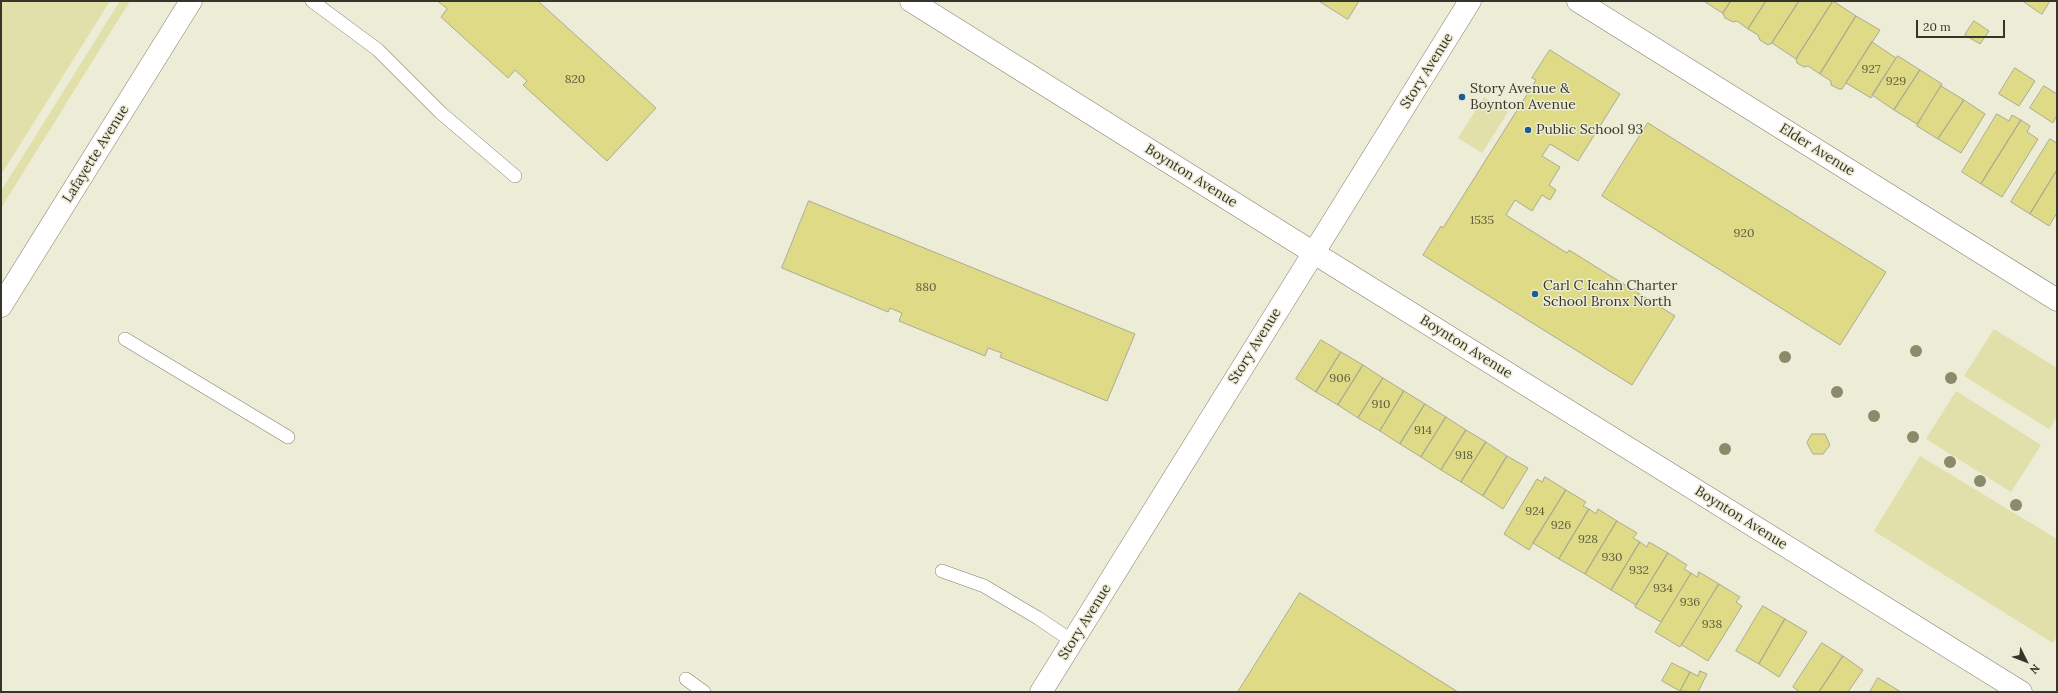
<!DOCTYPE html>
<style>
body{margin:0}
#map{position:relative;width:2058px;height:693px;overflow:hidden;background:#edecd6;font-family:Lora,serif}
canvas{display:block}
.frame{position:absolute;inset:0;border:2px solid #35352c;pointer-events:none}
.north{position:absolute;left:2006px;top:641px;width:40px;height:40px;-webkit-text-stroke:3px #edecd6;paint-order:stroke;rotate:132deg;font-size:11px;font-weight:700;line-height:16px;text-align:center;color:#35352c}
.north::after{content:'';display:block;margin:auto;width:14px;height:18px;background:#35352c;clip-path:polygon(50% 0,100% 100%,50% 72%,0 100%)}
.scale{position:absolute;left:1916px;top:20px;width:89px;height:18px;box-sizing:border-box;border:2px solid #35352c;border-top:0;padding-left:5px;font-size:12px;line-height:14px;white-space:nowrap;color:#35352c;-webkit-text-stroke:3px #edecd6;paint-order:stroke}
</style>
<div id="map">
<canvas width="2058" height="693"></canvas>
<div class="frame"></div>
<div class="north">N</div>
<div class="scale">20 m</div>
</div>
<script>
const ctx = document.querySelector('canvas').getContext('2d');
ctx.lineJoin = 'round';
function paint(path, color) {
  ctx.fillStyle = color;
  ctx.fill(path, 'evenodd');
}
function trace(path, color, width, dash) {
  ctx.strokeStyle = color;
  ctx.lineWidth = width;
  ctx.lineCap = dash ? 'butt' : 'round';
  ctx.setLineDash(dash || []);
  ctx.stroke(path);
}
function label(font, color, halo, rows, align = 'center') {
  ctx.font = font + ' Lora,serif';
  ctx.lineWidth = 3;
  ctx.setLineDash([]);
  ctx.textBaseline = 'middle';
  ctx.strokeStyle = halo;
  ctx.fillStyle = color;
  for (const [text, x, y, turn = 0] of rows) {
    ctx.save();
    ctx.translate(x, y);
    ctx.rotate((+turn || 0) * Math.PI / 180);
    ctx.textAlign = isNaN(turn) ? turn : align;
    if (halo) ctx.strokeText(text, 0, 0);
    ctx.fillText(text, 0, 0);
    ctx.restore();
  }
}
const green = new Path2D(`
 M1,1H110L1,175Z
 M120,1H130L1,208V191Z
 M1484,97L1508,112L1482,153L1458,138Z
 M1994,329L2057,368V417L2049,429L1964,376Z
 M1956,391L2041,445L2011,492L1926,439Z
 M1920,456L2057,539V636L2053,643L1874,531Z`);
const building = new Path2D(`
 M438,1H538L656,108L607,161L523,85L527,81L515,70L508,78L441,17L447,9Z
 M1319,1H1359L1348,19Z
 M1704,1H1731L1723,13Z
 M1731,1H1766L1748,29L1737,21L1733,22L1725,18L1723,13Z
 M1766,1H1799L1772,43L1768,45L1760,40L1758,35L1748,29Z
 M1799,1H1833L1796,59L1772,43Z
 M1833,1L1856,16L1820,74L1808,66L1804,67L1797,63L1796,59Z
 M2023,1H2050L2042,14Z
 M1856,16L1880,30L1842,89H1839L1831,85V81L1820,74Z
 M1974,21L1989,31L1980,44L1965,35Z
 M1872,42L1896,58L1871,98L1846,83Z
 M1550,50L1620,94L1578,161L1550,144L1542,156L1560,167L1549,185L1556,190L1550,200L1542,195L1532,211L1515,200L1506,215L1567,253L1569,250L1675,316L1632,385L1423,255L1441,226L1443,228L1536,80L1532,78Z
 M1898,56L1920,70L1894,110L1872,95Z
 M2015,68L2035,81L2019,106L1999,94Z
 M1920,70L1942,84L1917,124L1894,110Z
 M1941,86L1964,100L1938,139L1917,126Z
 M2044,86L2057,94V115L2053,123L2030,108Z
 M1964,100L1985,114L1961,153L1938,139Z
 M1997,114L2009,121L2012,115L2021,120L1981,184L1962,172Z
 M2021,120L2030,126L2027,132L2038,139L2002,197L1981,184Z
 M1648,123L1886,272L1840,345L1602,196Z
 M2050,139L2057,143V170L2030,214L2011,202Z
 M2057,170V213L2049,226L2030,214Z
 M809,201L1135,334L1107,401L1000,357L1002,353L988,348L985,356L899,321L902,313L890,308L888,312L782,268Z
 M1321,340L1341,352L1316,392L1296,379Z
 M1341,352L1363,365L1338,405L1316,392Z
 M1363,365L1383,378L1358,418L1338,405Z
 M1383,378L1404,391L1380,431L1358,418Z
 M1404,391L1425,404L1400,444L1380,431Z
 M1425,404L1446,417L1421,457L1400,444Z
 M1446,417L1466,430L1441,470L1421,457Z
 M1466,430L1486,442L1461,482L1441,470Z
 M1812,434H1825L1830,445L1823,454H1813L1807,443Z
 M1486,442L1507,456L1483,496L1461,482Z
 M1507,456L1528,468L1503,509L1483,496Z
 M1545,477L1566,490L1529,550L1504,534L1537,479L1542,482Z
 M1566,490L1586,502L1583,506L1589,509L1559,559L1533,543Z
 M1589,509L1596,514L1598,509L1617,521L1585,574L1559,559Z
 M1617,521L1637,533L1633,538L1640,542L1611,590L1585,574Z
 M1640,542L1647,547L1649,542L1668,553L1636,605L1611,590Z
 M1668,553L1687,565L1684,569L1691,573L1661,622L1635,607Z
 M1699,572L1719,584L1680,647L1655,632L1691,573L1697,577Z
 M1719,584L1740,597L1736,602L1742,606L1708,661L1682,645Z
 M1300,593L1458,692H1238Z
 M1763,606L1785,619L1759,664L1736,651Z
 M1785,619L1807,632L1779,677L1759,664Z
 M1822,643L1843,656L1819,692H1800L1793,687Z
 M1843,656L1863,670L1848,692H1819Z
 M1672,663L1690,672L1680,691L1662,681Z
 M1700,671L1707,674L1698,692L1680,691L1690,672L1698,676Z
 M1878,678L1901,692H1870Z`);
const service = new Path2D(`
 M312,1L378,50L441,113L515,176
 M125,339L288,437
 M942,571L984,586L1038,618L1072,641
 M686,679L704,692`);
const minor = new Path2D(`
 M911,1L1314,253L2021,692
 M1578,1L2057,300
 M1,306L191,1`);
const tertiary = new Path2D(`
 M1041,692L1470,1`);
const trees = [
 [1916,351],
 [1785,357],
 [1951,378],
 [1837,392],
 [1874,416],
 [1913,437],
 [1725,449],
 [1950,462],
 [1980,481],
 [2016,505]
];
const markers = [
 [1462,97,4,"#1c5c92"],
 [1528,130,4,"#1c5c92"],
 [1535,294,4,"#1c5c92"]
];
const numberNames = [
 ["927",1871,70],
 ["820",575,80],
 ["929",1896,82],
 ["1535",1482,221],
 ["920",1744,234],
 ["880",926,288],
 ["906",1340,379],
 ["910",1381,405],
 ["914",1423,431],
 ["918",1464,456],
 ["924",1535,512],
 ["926",1561,526],
 ["928",1588,540],
 ["930",1612,558],
 ["932",1639,571],
 ["934",1663,589],
 ["936",1690,603],
 ["938",1712,625]
];
const streetNames = [
 ["Story Avenue",1427,71,-58],
 ["Elder Avenue",1817,150,32],
 ["Lafayette Avenue",96,154,-58],
 ["Boynton Avenue",1191,176,32],
 ["Story Avenue",1255,346,-58],
 ["Boynton Avenue",1466,347,32],
 ["Boynton Avenue",1741,518,32],
 ["Story Avenue",1085,622,-58]
];
const poiNames = [
 ["Story Avenue &",1470,89],
 ["Boynton Avenue",1470,105],
 ["Public School 93",1536,130],
 ["Carl C Icahn Charter",1543,286],
 ["School Bronx North",1543,302]
];
paint(green, '#e1dfaa');
paint(building, '#deda86');
trace(building, '#aaaa95', 1);
trace(service, '#80806c', 14);
trace(minor, '#80806c', 23);
trace(tertiary, '#80806c', 23);
trace(service, '#fff', 13);
trace(minor, '#fff', 22);
trace(tertiary, '#fff', 22);
ctx.fillStyle = '#8b8a6b';
for (const [x, y] of trees) {
  ctx.beginPath();
  ctx.arc(x, y, 6, 0, 2 * Math.PI);
  ctx.fill();
}
for (const [x, y, r, color] of markers) {
  const dot = new Path2D();
  dot.arc(x, y, r, 0, 2 * Math.PI);
  ctx.fillStyle = color;
  ctx.fill(dot);
  trace(dot, '#edecd6', 1.5);
}
label('12px', '#5f5e42', null, numberNames);
label('14px', '#35352c', '#edecd6', streetNames);
label('14px', '#35352c', '#edecd6', poiNames, 'left');
</script>
